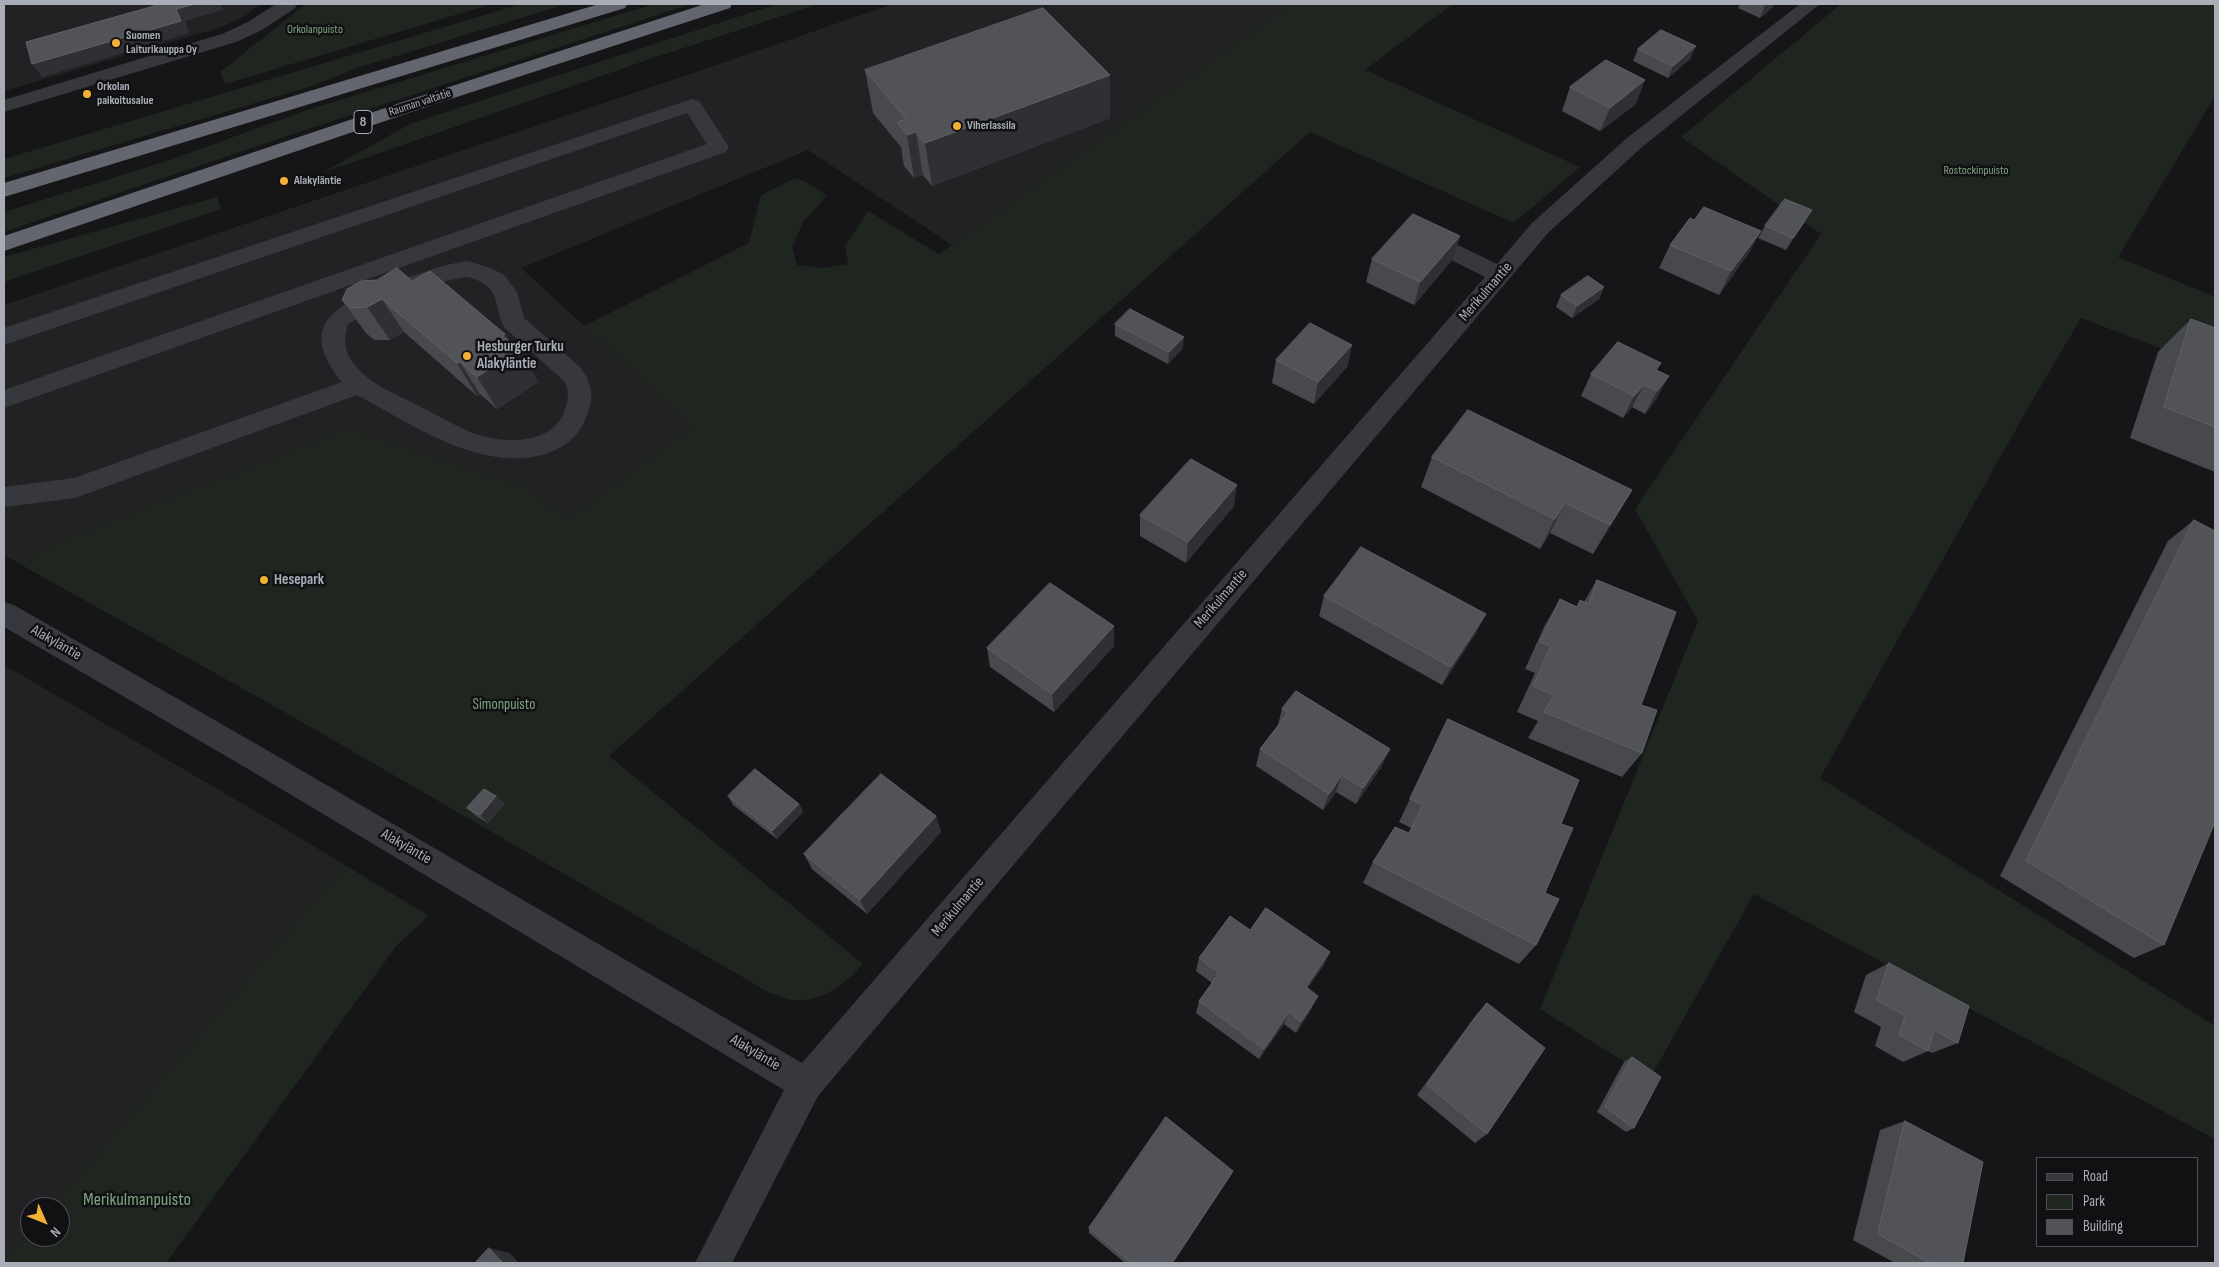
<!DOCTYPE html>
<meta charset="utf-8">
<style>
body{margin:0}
#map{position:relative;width:2219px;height:1267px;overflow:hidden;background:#161618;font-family:"Sofia Sans Condensed",sans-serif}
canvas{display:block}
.frame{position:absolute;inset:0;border:5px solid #a8adb8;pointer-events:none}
.legend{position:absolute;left:2036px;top:1157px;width:162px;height:90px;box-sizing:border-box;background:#111113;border:1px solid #4d4f55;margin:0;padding:6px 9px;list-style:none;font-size:15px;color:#a8adb8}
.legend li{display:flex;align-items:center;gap:10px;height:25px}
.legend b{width:25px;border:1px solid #4d4f55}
.north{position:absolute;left:20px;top:1197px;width:50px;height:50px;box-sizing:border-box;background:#111113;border:1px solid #4d4f55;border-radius:50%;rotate:134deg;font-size:14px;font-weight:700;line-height:20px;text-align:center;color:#a8adb8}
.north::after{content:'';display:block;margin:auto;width:18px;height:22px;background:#f2b134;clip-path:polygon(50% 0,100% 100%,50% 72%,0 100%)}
</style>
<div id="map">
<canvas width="2219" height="1267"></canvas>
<div class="frame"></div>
<ul class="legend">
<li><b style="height:6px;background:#37383d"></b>Road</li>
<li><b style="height:14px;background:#1e261f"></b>Park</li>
<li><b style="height:14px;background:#525359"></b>Building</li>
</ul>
<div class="north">N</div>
</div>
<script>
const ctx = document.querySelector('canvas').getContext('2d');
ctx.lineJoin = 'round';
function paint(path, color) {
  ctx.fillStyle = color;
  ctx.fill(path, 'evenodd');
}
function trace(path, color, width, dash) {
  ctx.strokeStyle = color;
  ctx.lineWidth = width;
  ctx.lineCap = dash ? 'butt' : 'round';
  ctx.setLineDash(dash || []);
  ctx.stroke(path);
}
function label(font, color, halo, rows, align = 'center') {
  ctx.font = font + ' "Sofia Sans Condensed",sans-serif';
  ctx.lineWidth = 5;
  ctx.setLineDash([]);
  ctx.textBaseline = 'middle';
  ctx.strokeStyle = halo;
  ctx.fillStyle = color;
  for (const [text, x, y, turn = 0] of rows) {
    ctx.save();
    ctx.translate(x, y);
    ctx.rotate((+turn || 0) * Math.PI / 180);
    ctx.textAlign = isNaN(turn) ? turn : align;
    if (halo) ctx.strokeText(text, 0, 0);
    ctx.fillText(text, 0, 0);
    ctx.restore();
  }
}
const built = new Path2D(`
 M4,4H261L242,18L218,28L4,91Z
 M893,4H1291L952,245L808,150L521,268L694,426L568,518L527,487L50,545L18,563L4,555V305L690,74Z
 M4,665L252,809L345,865L51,1207H30V1232L4,1263Z`);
const green = new Path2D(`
 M306,4H492L225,84L220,72Z
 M521,4H567L357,68L315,85L4,178V159Z
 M654,4H691L317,126L4,232V212L170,160L307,110Z
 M777,4H818L650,59L322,173L412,123Z
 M1291,4H1453L1365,70L1580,167L1514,223L1310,132L609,756L863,964C843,986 824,1002 792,1000C785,999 777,995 770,993L288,714L18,563L50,545L348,429L527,487L568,518L693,426L584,326L749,243L761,195L795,178L809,183L827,196L803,222L792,247L797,265L824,268L848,264L845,246L868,211L939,254Z
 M1841,4H2215V96L2118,257L2215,297V369L2081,318L2029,406L1820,778L2215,1026V1139L1754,894L1650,1078L1540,1009L1698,621L1635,509L1821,234L1681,137Z
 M217,197L221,209L4,282V257Z
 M345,865L429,916L397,945L166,1263H4L30,1232V1237H60V1207H51Z`);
const minor = new Path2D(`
 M276,4H297L295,8L262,30L236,42L4,112V100L222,34L248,22Z
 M1800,4H1820L1641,148L1548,233L818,1096L732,1263H695L784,1090L238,763L4,627V602L14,605L258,745L802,1063L1485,277L1417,243L1414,238L1417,233L1425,231L1433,233L1497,264L1532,223L1627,138Z
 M692,99L699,101L729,147L726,152L4,408V390L707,144L687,113L4,345V328Z
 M467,261L491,268L504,275L517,292L524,318L580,367C595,387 594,402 583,424C575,440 560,450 542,455C476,471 412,424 357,395L75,498L4,507V487L74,478L342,382C293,322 341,302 394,283C418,274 441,265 467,261ZM467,277C504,286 491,304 505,328L565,382C570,393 568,404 563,415C547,447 498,443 470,432C453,425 436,414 419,406C395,393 367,384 351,360C344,350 344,335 348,324C384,302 425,283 467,277Z`);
const highway = new Path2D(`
 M599,4H627L625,8L4,197V183Z
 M705,4H732L730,8L429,106L4,251V236L415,98Z`);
const wall = new Path2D(`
 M1740,4H1774L1772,8L1760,18L1738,8Z
 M1638,49L1691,58L1668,78L1633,61Z
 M865,70L1110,75V118L932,186L923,175L914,178L904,166L901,147L873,113Z
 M1570,87L1636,104L1600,131L1562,111Z
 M1694,220L1761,231L1748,254L1719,295L1659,268L1670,245Z
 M1805,222L1786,250L1758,238L1765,226Z
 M1460,236L1453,259L1414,305L1366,282L1372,259Z
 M412,281L505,334L510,342L520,350L538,382L497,409L480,394L477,396L404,332L390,340H374L366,333L342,300Z
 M1604,287L1599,299L1572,318L1556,307L1561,295Z
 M2191,319L2215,328V472L2130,438L2158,352Z
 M1115,324L1183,348L1168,364L1115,336Z
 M1352,345L1347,367L1314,404L1272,383L1276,360Z
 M1657,370V398L1645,414L1632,407L1623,418L1581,396L1591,374Z
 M1432,457L1632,490L1614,520L1593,554L1550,533L1540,549L1421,487Z
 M1234,506L1186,563L1140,536V515Z
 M2194,520L2164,945L2134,958L2000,876L2168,541Z
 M1597,580L1641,705L1642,753L1622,777L1528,738L1538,721L1517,712L1535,673L1525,669L1544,627L1560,599L1577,607L1584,602Z
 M1324,596L1476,633L1442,685L1319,616Z
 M1114,646L1054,712L990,667L987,648Z
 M1282,709L1382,766L1356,804L1336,792L1323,810L1256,766L1260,749L1278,725Z
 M1448,719L1561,824L1545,893L1536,945L1519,964L1363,883L1373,862L1409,833L1411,828L1399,822Z
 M496,796L505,804L488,823L476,816L467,808Z
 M728,796L799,804L803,812L777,839L733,805Z
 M936,816L941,832L867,914L812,869L804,854Z
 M1250,930L1324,965L1307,989L1312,1008L1296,1033L1284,1024L1259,1059L1196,1013L1199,1001L1212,983L1196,971L1199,958Z
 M1889,963L1958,1043L1932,1053L1928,1051L1903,1062L1875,1046L1881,1027L1854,1012L1866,975Z
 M1487,1003V1134L1475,1143L1417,1095L1476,1015Z
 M1632,1057L1634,1128L1626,1132L1597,1112L1624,1062Z
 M1905,1121L1963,1263H1895L1853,1240L1880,1130Z
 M1233,1171L1229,1178L1173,1263H1125L1089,1233V1228Z`);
const shadedWall = new Path2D(`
 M195,4H220L223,10L185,21L189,33L42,77L32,64L176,9Z
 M1767,4H1774L1772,8L1760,18L1765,5Z
 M1696,46L1691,58L1668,78L1673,66Z
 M1110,75V118L932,186L925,143Z
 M1645,80L1636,104L1600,131L1610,108Z
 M916,132L923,175L914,178L907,135Z
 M1812,210L1805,222L1786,250L1793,238Z
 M1761,231L1748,254L1719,295L1731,271Z
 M1460,236L1453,259L1414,305L1420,282Z
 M1604,287L1599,299L1572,318L1577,306Z
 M382,299L404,332L390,340L367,307Z
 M505,334L516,352L520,350L538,382L497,409L477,377L503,336Z
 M1184,337L1183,348L1168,364L1169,352Z
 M1352,345L1347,367L1314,404L1318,382Z
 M460,362L480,394L477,396L457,363Z
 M1669,376L1657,398L1645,414L1657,391Z
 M1644,385L1632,407L1623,418L1634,396Z
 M1237,485L1234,506L1186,563L1188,542Z
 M1632,490L1614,520L1593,554L1610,525Z
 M1565,503L1550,533L1540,549L1555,519Z
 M1486,614L1476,633L1442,685L1451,667Z
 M1114,626V646L1054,712L1052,694Z
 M1390,749L1382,766L1356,804L1363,788Z
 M1342,775L1336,792L1323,810L1329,794Z
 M496,796L505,804L488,823L480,815Z
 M799,804L803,812L777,839L772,831Z
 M936,816L941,832L867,914L860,900Z
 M1330,952L1324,965L1300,1000L1306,987Z
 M1318,996L1312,1008L1296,1033L1301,1022Z
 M1289,1012L1284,1024L1259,1059L1264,1049Z
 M1233,1171L1229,1178L1173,1263H1172Z
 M489,1248L510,1253L519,1263H503Z`);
const building = new Path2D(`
 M153,4H195L176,9L181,21L32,64L26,42L154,6Z
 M1043,8L1110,75L925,143L916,132L907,135L897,122L906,119L865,70Z
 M1661,30L1696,46L1673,66L1638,49Z
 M1606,60L1645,80L1610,108L1570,87Z
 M1785,199L1812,210L1793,238L1765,226Z
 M1704,207L1761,231L1731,271L1670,245L1690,218L1694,220Z
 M1413,214L1460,236L1420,282L1372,259Z
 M397,268L412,281L430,271L505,334L503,336L520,350L477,377L460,362L457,363L382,299L367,307L351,308L342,300L347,289L361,281L377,280Z
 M1588,276L1604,287L1577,306L1561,295Z
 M1130,309L1184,337L1169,352L1115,324Z
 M2191,319L2215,328V427L2164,407Z
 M1310,323L1352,345L1318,382L1276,360Z
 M1618,342L1661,363L1656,370L1669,376L1657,391L1644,385L1634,396L1591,374Z
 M1468,410L1632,490L1610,525L1565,503L1555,519L1432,457Z
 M1191,459L1237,485L1188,542L1140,515Z
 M2194,520L2215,531V822L2164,945L2026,861Z
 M1361,547L1486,614L1451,667L1324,596Z
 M1597,580L1676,612L1641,705L1657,710L1642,753L1544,712L1554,695L1533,686L1551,646L1540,642L1560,599L1577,607L1580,600L1589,604Z
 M1050,583L1114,626L1052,694L987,648Z
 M1296,691L1390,749L1363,788L1342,775L1329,794L1260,749L1288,713L1282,709Z
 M1448,719L1579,780L1561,824L1573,828L1545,893L1559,899L1536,945L1373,862L1395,827L1409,833L1423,805L1410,799Z
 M755,769L799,804L772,831L728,796Z
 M881,774L936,816L860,900L804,854Z
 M484,789L496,796L480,815L467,808Z
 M1266,908L1330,952L1306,987L1318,996L1301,1022L1289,1012L1264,1049L1199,1001L1219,973L1199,958L1230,916L1250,930Z
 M1889,963L1969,1006L1958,1043L1934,1030L1928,1051L1899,1035L1905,1016L1877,1000Z
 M1487,1003L1545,1048L1487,1134L1427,1085Z
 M1632,1057L1661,1077L1634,1128L1605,1107Z
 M1166,1117L1233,1171L1172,1263H1131L1089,1228Z
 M1905,1121L1983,1162L1963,1263H1930L1878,1234Z
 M489,1248L503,1263H475Z`);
const markers = [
 [116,43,5,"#f2b134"],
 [87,94,5,"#f2b134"],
 [957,126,5,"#f2b134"],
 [284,181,5,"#f2b134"],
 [467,356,5,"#f2b134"],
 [264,580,5,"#f2b134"]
];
const farParknames = [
 ["Orkolanpuisto",315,30],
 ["Rostockinpuisto",1976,171]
];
const farPoinames = [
 ["Suomen",126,36],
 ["Laiturikauppa Oy",126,50],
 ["Orkolan",97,87],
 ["paikoitusalue",97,101],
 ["Viherlassila",967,126],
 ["Alakyläntie",294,181]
];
const farStreetnames = [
 ["Rauman valtatie",420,103,-18]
];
const shields = [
 [363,122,18]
];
const shieldNames = [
 ["8",363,122]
];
const streetNames = [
 ["Merikulmantie",1486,292,-49],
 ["Merikulmantie",1221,599,-49],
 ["Alakyläntie",56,643,30],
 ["Alakyläntie",406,847,30],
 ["Merikulmantie",958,907,-50],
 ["Alakyläntie",755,1053,31]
];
const poiNames = [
 ["Hesburger Turku",477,347],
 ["Alakyläntie",477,364],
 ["Hesepark",274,580]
];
const parkNames = [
 ["Simonpuisto",504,705]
];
const nearParknames = [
 ["Merikulmanpuisto",137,1200]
];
paint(built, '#222225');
paint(green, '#1e261f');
paint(minor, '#37383d');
paint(highway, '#63666e');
paint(wall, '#47494d');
paint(shadedWall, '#2f3033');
paint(building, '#525359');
trace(building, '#5f6168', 1);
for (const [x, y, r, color] of markers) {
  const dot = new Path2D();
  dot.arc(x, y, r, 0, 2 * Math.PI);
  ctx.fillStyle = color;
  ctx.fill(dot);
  trace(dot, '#111113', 2);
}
label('12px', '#7fa381', '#111113', farParknames);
label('bold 12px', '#a8adb8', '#111113', farPoinames, 'left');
label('12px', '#a8adb8', '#111113', farStreetnames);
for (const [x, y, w] of shields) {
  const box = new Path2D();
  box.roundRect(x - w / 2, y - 11.5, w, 23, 4);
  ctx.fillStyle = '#111113';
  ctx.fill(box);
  trace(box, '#a8adb8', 1);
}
label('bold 14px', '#a8adb8', null, shieldNames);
label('15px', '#a8adb8', '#111113', streetNames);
label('bold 15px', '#a8adb8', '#111113', poiNames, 'left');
label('15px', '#7fa381', '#111113', parkNames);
label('18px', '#7fa381', '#111113', nearParknames);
</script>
